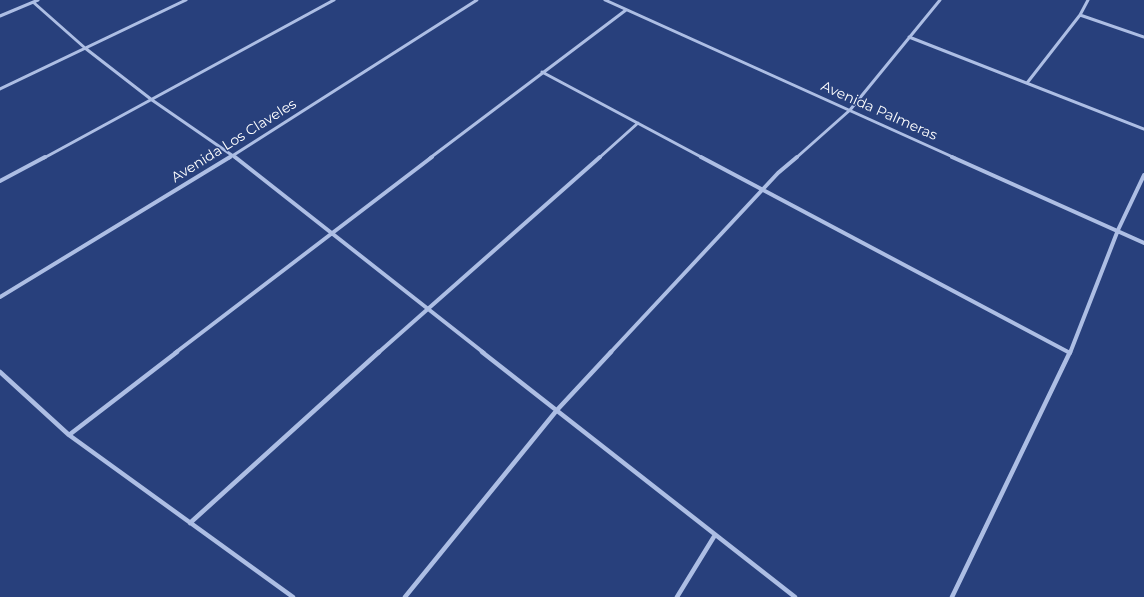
<!DOCTYPE html>
<style>
body{margin:0}
canvas{display:block;background:#28407c}
</style>
<canvas width="1144" height="597"></canvas>
<script>
const ctx = document.querySelector('canvas').getContext('2d');
ctx.lineJoin = 'round';
function trace(path, color, width, dash) {
  ctx.strokeStyle = color;
  ctx.lineWidth = width;
  ctx.lineCap = dash ? 'butt' : 'round';
  ctx.setLineDash(dash || []);
  ctx.stroke(path);
}
function label(font, color, halo, rows, align = 'center') {
  ctx.font = font + ' Montserrat,sans-serif';
  ctx.lineWidth = 3;
  ctx.setLineDash([]);
  ctx.textBaseline = 'middle';
  ctx.strokeStyle = halo;
  ctx.fillStyle = color;
  for (const [text, x, y, turn = 0] of rows) {
    ctx.save();
    ctx.translate(x, y);
    ctx.rotate((+turn || 0) * Math.PI / 180);
    ctx.textAlign = isNaN(turn) ? turn : align;
    if (halo) ctx.strokeText(text, 0, 0);
    ctx.fillText(text, 0, 0);
    ctx.restore();
  }
}
const minorFar2 = new Path2D(`
 M605,0L955,158
 M33,2L85,48L152,100L236,158
 M1080,15L1144,37
 M0,16L38,0
 M909,37L1144,129
 M542,72L703,158
 M1027,83L1080,15L1088,0
 M0,89L186,0
 M44,158L334,0
 M229,158L477,0
 M430,158L626,10
 M599,158L638,123
 M796,158L850,110L940,0`);
const minorFar1 = new Path2D(`
 M235,157L484,353
 M701,157L1070,353
 M952,157L1144,243
 M0,181L45,157
 M0,297L230,157
 M175,353L432,157
 M378,353L600,157
 M610,353L778,173L797,157
 M1070,353L1118,230L1144,175`);
const minor = new Path2D(`
 M482,352L795,597
 M0,372L69,435L293,597
 M69,435L177,352
 M190,523L379,352
 M405,597L557,410L611,352
 M677,597L715,535
 M952,597L1070,352`);
const streetNames = [
 ["Avenida Palmeras",879,111,24],
 ["Avenida Los Claveles",234,141,-32]
];
trace(minorFar2, '#adbee4', 3);
trace(minorFar1, '#adbee4', 4);
trace(minor, '#adbee4', 4.5);
label('14px', '#fff', '#28407c', streetNames);
</script>
